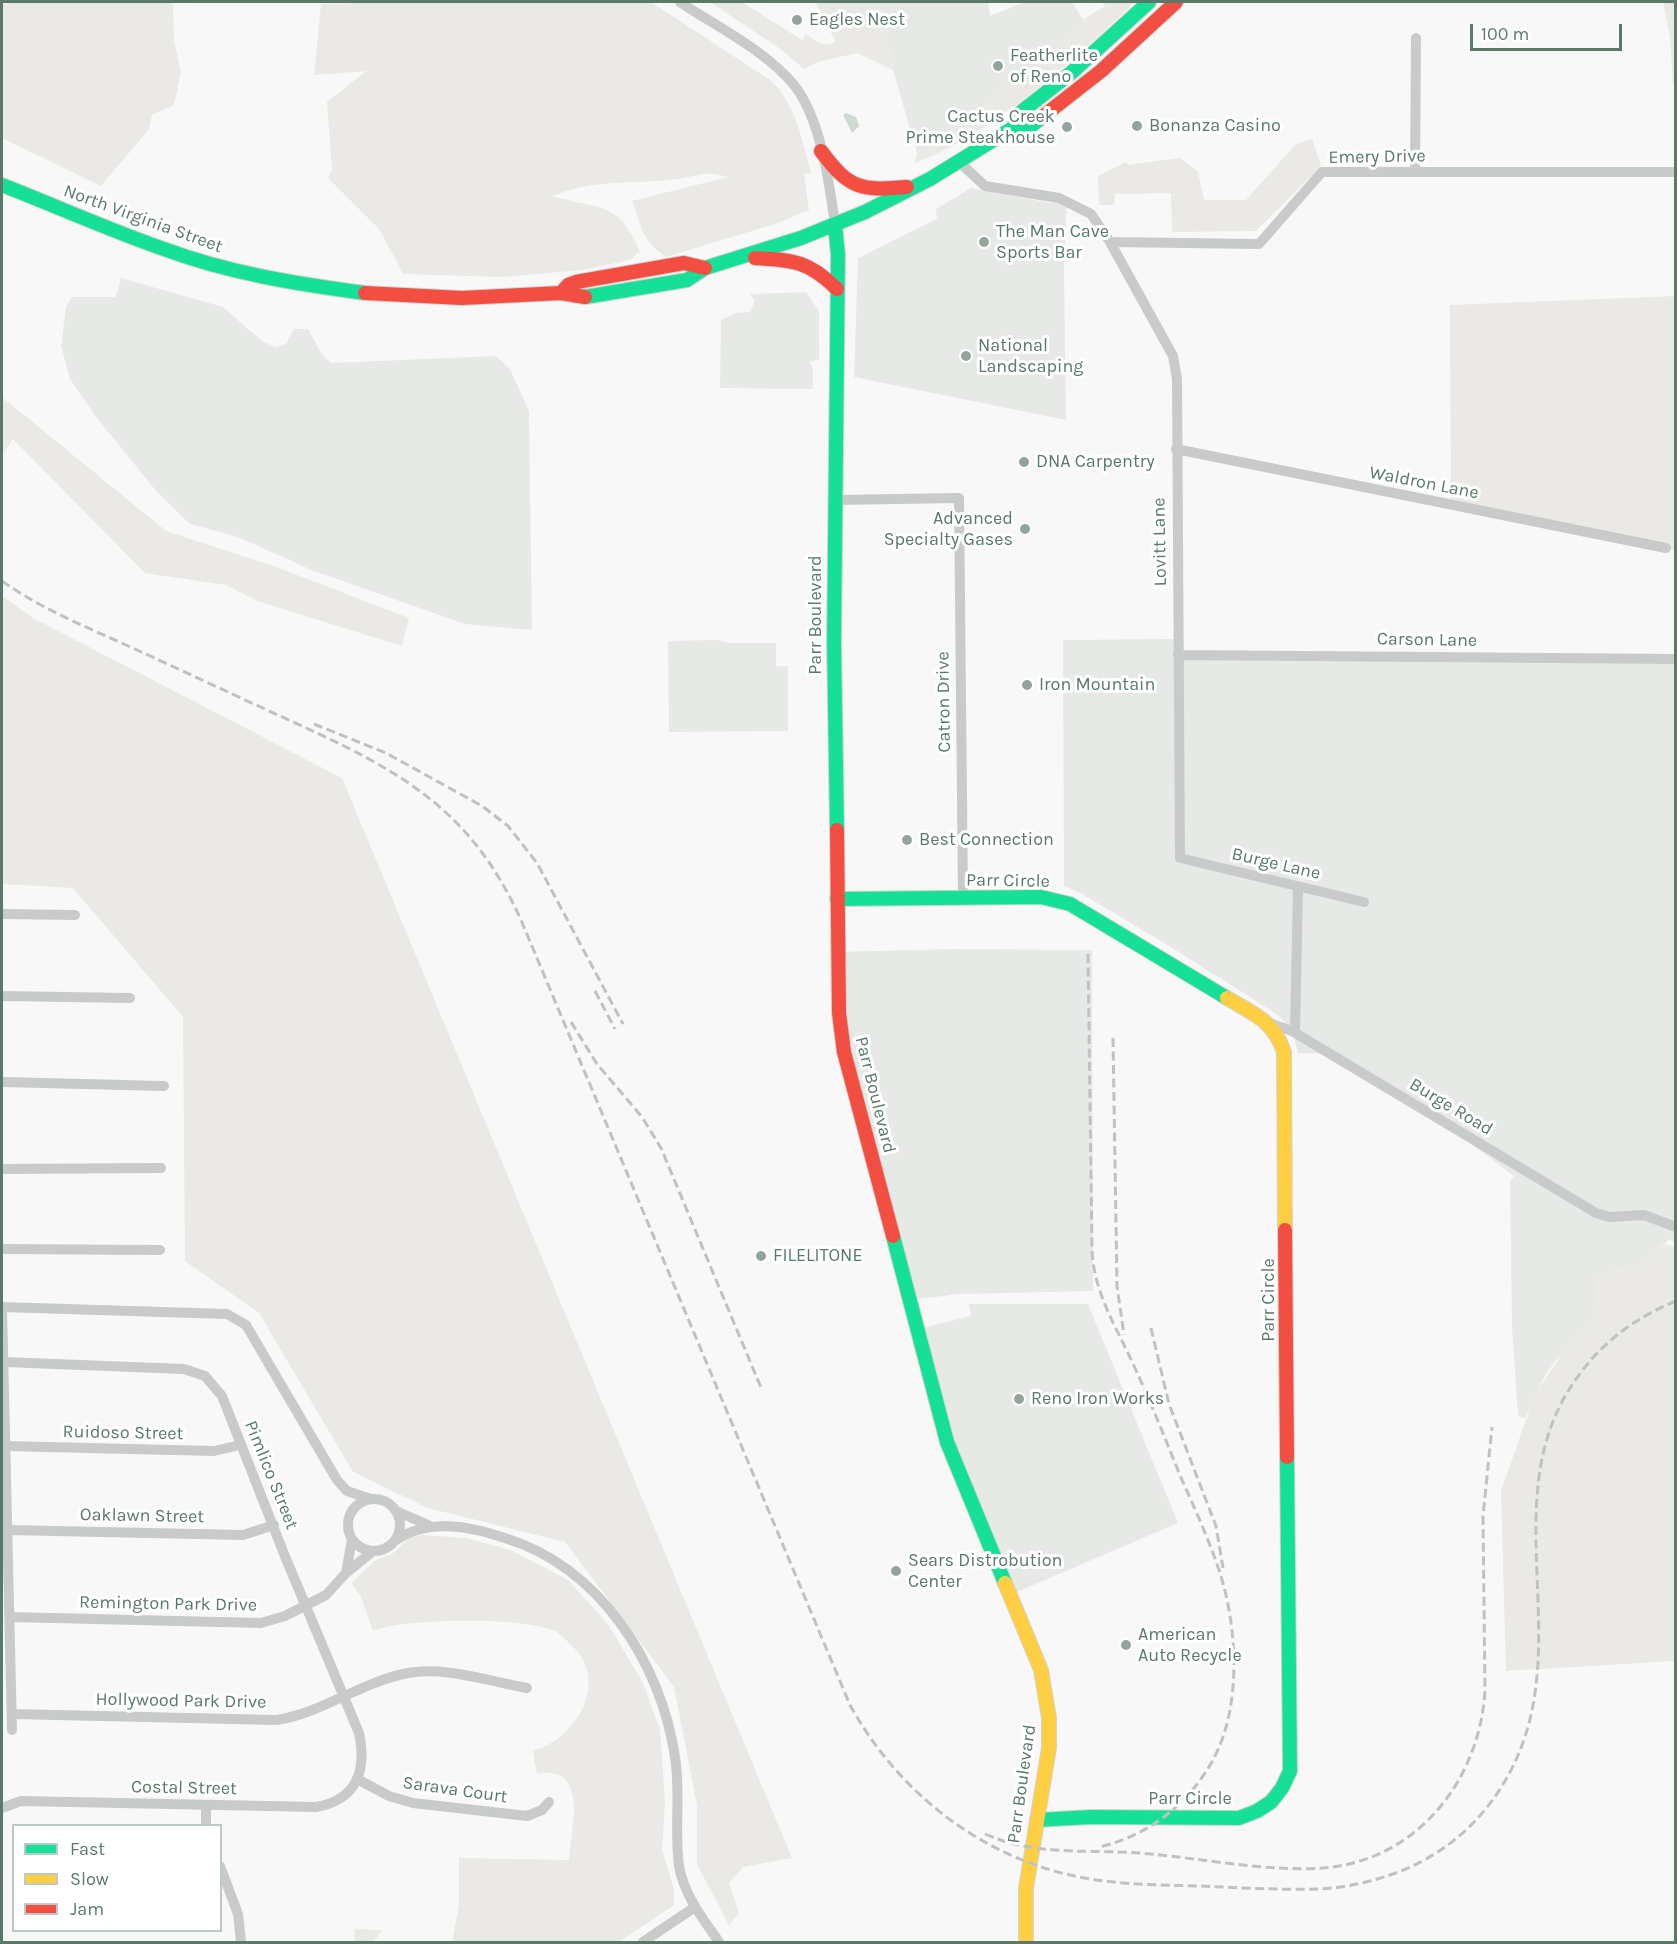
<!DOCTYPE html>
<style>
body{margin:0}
#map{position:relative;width:1677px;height:1944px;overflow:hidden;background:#f9f8f8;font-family:Karla,sans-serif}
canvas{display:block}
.frame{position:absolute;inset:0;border:3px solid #597969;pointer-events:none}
.legend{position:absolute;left:12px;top:1824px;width:210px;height:108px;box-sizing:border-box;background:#fff;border:2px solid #bdc9c3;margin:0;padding:8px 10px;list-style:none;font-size:18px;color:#597969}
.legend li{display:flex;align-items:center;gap:12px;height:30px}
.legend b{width:30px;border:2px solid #bdc9c3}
.scale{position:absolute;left:1470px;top:24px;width:152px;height:27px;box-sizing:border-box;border:3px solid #597969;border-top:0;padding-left:8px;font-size:18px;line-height:21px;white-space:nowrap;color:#597969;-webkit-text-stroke:4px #fff;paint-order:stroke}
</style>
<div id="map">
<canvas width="1677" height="1944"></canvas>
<div class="frame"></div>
<ul class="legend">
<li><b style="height:8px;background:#16e098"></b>Fast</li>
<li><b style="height:8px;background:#ffcf43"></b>Slow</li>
<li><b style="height:8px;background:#f24e42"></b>Jam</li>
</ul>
<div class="scale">100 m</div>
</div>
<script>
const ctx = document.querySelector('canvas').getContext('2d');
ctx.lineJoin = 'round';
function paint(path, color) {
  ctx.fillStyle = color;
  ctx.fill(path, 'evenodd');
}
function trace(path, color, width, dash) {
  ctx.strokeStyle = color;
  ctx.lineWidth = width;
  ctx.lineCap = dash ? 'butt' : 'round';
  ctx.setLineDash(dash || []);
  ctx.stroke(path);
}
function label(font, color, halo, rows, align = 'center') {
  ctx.font = font + ' Karla,sans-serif';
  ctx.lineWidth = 6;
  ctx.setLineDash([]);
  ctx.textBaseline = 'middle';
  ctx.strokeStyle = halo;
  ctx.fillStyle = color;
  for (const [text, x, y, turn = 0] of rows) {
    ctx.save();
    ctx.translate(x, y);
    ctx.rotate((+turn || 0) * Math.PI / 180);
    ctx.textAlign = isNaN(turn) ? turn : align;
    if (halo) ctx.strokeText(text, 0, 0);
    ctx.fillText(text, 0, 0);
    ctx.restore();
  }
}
const built = new Path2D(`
 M815,2H988L990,16L1024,2H1072L1085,22L1034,70L992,97L938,143L917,153L893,70L882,20L836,42Z
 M971,188L1051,203L1067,201L1064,267L1066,420L854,377L858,258L937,219L936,209Z
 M121,278L223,307L263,342L276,347L286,344L294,329H308L321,353L331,363L496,356L510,369L529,411L532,630L465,624L314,571L238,537L190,524L157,492L96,417L70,379L61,346L66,307L72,297H116Z
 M806,292L819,311V360L810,361L813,370V389L720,388L721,320L736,313L750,312L755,301L750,294Z
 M1178,639V654L1675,659V1243L1670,1239L1642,1263L1598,1276L1597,1309L1592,1323L1557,1359L1545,1375L1525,1418L1518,1416L1512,1327L1510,1181L1514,1176L1465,1139L1325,1054L1298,1053L1292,1031L1278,1015L1166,944L1082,894L1064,886L1063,640Z
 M717,640L730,643H776V666H788V731L669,732L668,641Z
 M955,949L1092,950L1093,1291L960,1294L910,1300L844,1052L838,952Z
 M969,1304H1088L1178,1523L1010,1595L957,1469L917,1329L971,1316Z`);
const green = new Path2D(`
 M2,2H173L174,41L181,72L174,105L152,115L149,129L101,186L2,138Z
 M392,2H651L770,80C796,104 802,140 811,173L804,174L809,210L775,224L666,257C641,240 642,227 632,201L728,177C703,170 700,176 677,179C631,185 598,178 552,196C599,210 618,200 640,251L630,260L582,270L503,277L403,274L380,230L328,178L332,169L327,102L366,71L314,75L321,4Z
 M710,2H742L802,40L806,34C816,42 823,47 836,42L816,2H827L840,26L858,23L864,28L882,20L893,70L857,53L817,62L804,69L782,50Z
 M1102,2H1135C1075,59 993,134 915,163L917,153L938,143L992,97L1034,70L1085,22L1084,19L1105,6Z
 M1663,2H1675L1676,83L1673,85L1670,37Z
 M1312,138L1321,166L1256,231L1172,232L1171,193L1115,194L1114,205H1099L1098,176L1126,162L1128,165L1180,158L1198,172L1204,200H1246L1295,145Z
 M1675,296V550L1451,505L1450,305Z
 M2,397L166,531L276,567L409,618L402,646L257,601L226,585L145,573L13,439L2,455Z
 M2,596L33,618L342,778L792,1858L743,1867L729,1883L739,1913L729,1925L697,1864V1805L674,1687L565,1542L428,1508L353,1472L259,1313L185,1261L183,1017L73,888L2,884Z
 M1665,1244L1676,1247L1675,1661L1506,1671L1501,1491L1535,1394L1568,1345L1592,1323L1597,1309L1598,1276L1642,1263Z
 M422,1535L466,1538L511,1550L568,1580L608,1624L642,1681L660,1729L665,1801L662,1850L674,1889V1905L619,1942H452L459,1904V1858L569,1860C571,1831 590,1763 537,1774L533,1751C575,1739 611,1683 572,1646C567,1641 561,1634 555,1631C522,1617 406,1618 373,1631L361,1597L352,1583L374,1561L392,1554L409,1538Z
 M355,1929L383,1930L373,1942H354Z`);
const water = new Path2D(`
 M846,113L856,117L859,126L852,133L843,115Z`);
const street = new Path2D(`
 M680,2C717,27 765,50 794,85C821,119 829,182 835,224
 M959,162L985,186L1059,198L1091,214L1110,242L1173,356L1177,379L1180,858L1364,902
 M1415,172L1416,38
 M1110,242L1259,244L1322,172H1676
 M1176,449L1666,548
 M834,500L959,498L963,897
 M1178,655L1676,659
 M2,914L75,915
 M2,996L130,998
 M1269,1023L1292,1031L1596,1213L1609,1217L1644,1215L1676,1227
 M1295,1033L1298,887
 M2,1082L164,1086
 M2,1169L161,1168
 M2,1249L160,1250
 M2,1307L227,1314L246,1325L337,1480L347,1491L371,1499
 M2,1309L12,1730
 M5,1446L214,1451L240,1445
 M348 1525a26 26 0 1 1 52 0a26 26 0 1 1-52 0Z
 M396,1511L428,1525
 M7,1530L243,1535L274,1525
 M396,1540C429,1518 469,1526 505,1538C599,1567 661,1662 675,1757C681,1793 674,1830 679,1866C684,1895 703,1919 719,1942
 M346,1573L352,1539
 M10,1617L261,1623L285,1616L326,1595L346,1573L373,1551
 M12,1714L277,1720C321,1713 359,1684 403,1674C442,1665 488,1681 527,1688
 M357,1779L389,1796L413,1803L527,1816L542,1810L549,1802
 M206,1805V1826
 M2,1808L21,1801L316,1807C357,1800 367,1770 359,1733L284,1554L222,1396L205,1376L184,1369L4,1362
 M220,1866L238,1914L241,1942
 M643,1942L695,1907`);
const fast = new Path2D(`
 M1013,128L1021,112L1071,73L1149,2
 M2,185C56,206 109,230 164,249C228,273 297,284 365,293
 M835,224L838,255L834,642L837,830
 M585,297L687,280L705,268L801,238L865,212L930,179L1013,128L1031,126L1041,118
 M837,899L1041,897L1070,904L1227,998
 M893,1236L947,1442L1005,1583
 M1037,1820L1091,1817L1239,1818L1257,1811L1271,1802L1282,1788L1290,1771L1287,1457`);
const slow = new Path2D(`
 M1227,998C1255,1015 1273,1020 1284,1052L1285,1230
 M1005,1583L1041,1670L1049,1718V1748L1026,1888V1942`);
const jam = new Path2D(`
 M1041,118L1101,71L1176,2
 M821,151C849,189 861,191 907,187
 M755,258C793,260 809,261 837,289
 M365,293L462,298L561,293L585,297
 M561,293L568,285L576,282L684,263L705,268
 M837,830L839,1013L844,1052L893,1236
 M1285,1230L1287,1457`);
const rail = new Path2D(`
 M2,581C40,608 84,626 126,645C181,670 236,696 291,721C398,770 470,807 521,920L850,1705C898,1792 980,1857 1079,1877C1119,1885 1161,1885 1202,1886C1241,1888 1281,1890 1320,1889C1374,1885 1424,1868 1465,1831C1496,1802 1518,1765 1529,1723C1560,1605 1499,1477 1582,1371C1606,1339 1639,1316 1676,1301
 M314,724L386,753L482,806L508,826L537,863L623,1024
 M1088,954L1092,1250C1094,1294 1117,1328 1135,1368C1151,1403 1165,1438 1179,1473C1193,1505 1208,1537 1219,1570C1239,1631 1243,1719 1205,1773C1180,1811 1144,1836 1100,1847
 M595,991L615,1029
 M571,1022L597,1064L642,1117L661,1148L762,1390
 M1113,1038L1117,1286L1124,1335
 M1151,1328L1169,1404L1216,1526L1223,1568
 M985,1834C1039,1858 1093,1848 1151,1854C1203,1859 1272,1872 1323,1868C1417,1861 1480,1780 1485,1690L1483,1516L1492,1427`);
const markers = [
 [797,20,6,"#91a59b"],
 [998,66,6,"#91a59b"],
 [1137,126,6,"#91a59b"],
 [1067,127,6,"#91a59b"],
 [984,242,6,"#91a59b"],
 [966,356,6,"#91a59b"],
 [1024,462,6,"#91a59b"],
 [1025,529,6,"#91a59b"],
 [1027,685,6,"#91a59b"],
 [907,840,6,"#91a59b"],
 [761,1256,6,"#91a59b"],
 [1019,1399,6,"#91a59b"],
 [896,1571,6,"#91a59b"],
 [1126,1645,6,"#91a59b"]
];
const poiNames = [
 ["Eagles Nest",809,20],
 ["Featherlite",1010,56],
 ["of Reno",1010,77],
 ["Cactus Creek",1055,117,"right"],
 ["Prime Steakhouse",1055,138,"right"],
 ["Bonanza Casino",1149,126],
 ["The Man Cave",996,232],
 ["Sports Bar",996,253],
 ["National",978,346],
 ["Landscaping",978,367],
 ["DNA Carpentry",1036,462],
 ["Advanced",1013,519,"right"],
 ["Specialty Gases",1013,540,"right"],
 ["Iron Mountain",1039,685],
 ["Best Connection",919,840],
 ["FILELITONE",773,1256],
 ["Reno Iron Works",1031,1399],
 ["Sears Distrobution",908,1561],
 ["Center",908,1582],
 ["American",1138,1635],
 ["Auto Recycle",1138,1656]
];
const streetNames = [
 ["Emery Drive",1377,157,-1],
 ["North Virginia Street",143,219,20],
 ["Waldron Lane",1424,483,11],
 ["Lovitt Lane",1160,542,-91],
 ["Parr Boulevard",816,615,-90],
 ["Carson Lane",1427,640,1],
 ["Catron Drive",944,702,-91],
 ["Burge Lane",1276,864,13],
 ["Parr Circle",1008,881,1],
 ["Parr Boulevard",875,1095,76],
 ["Burge Road",1451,1107,31],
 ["Parr Circle",1269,1300,-90],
 ["Ruidoso Street",123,1433,1],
 ["Pimlico Street",271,1475,68],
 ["Oaklawn Street",142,1516,1],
 ["Remington Park Drive",168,1604,1],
 ["Hollywood Park Drive",181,1701,1],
 ["Parr Boulevard",1022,1784,-82],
 ["Costal Street",184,1788,1],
 ["Sarava Court",455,1790,8],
 ["Parr Circle",1190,1799]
];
paint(built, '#e7e9e6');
paint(green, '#ebe9e5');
paint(water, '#cedad1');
trace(fast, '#d2d4d3', 16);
trace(slow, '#d2d4d3', 16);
trace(jam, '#d2d4d3', 16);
trace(street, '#c8cbc9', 10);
trace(fast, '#16e098', 14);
trace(slow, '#ffcf43', 14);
trace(jam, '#f24e42', 14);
trace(rail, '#bec2c0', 3, [9, 4.5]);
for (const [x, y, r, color] of markers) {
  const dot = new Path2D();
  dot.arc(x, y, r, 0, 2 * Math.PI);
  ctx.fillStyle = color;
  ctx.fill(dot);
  trace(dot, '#fff', 2);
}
label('18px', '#597969', '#fff', poiNames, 'left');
label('18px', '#597969', '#fff', streetNames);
</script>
